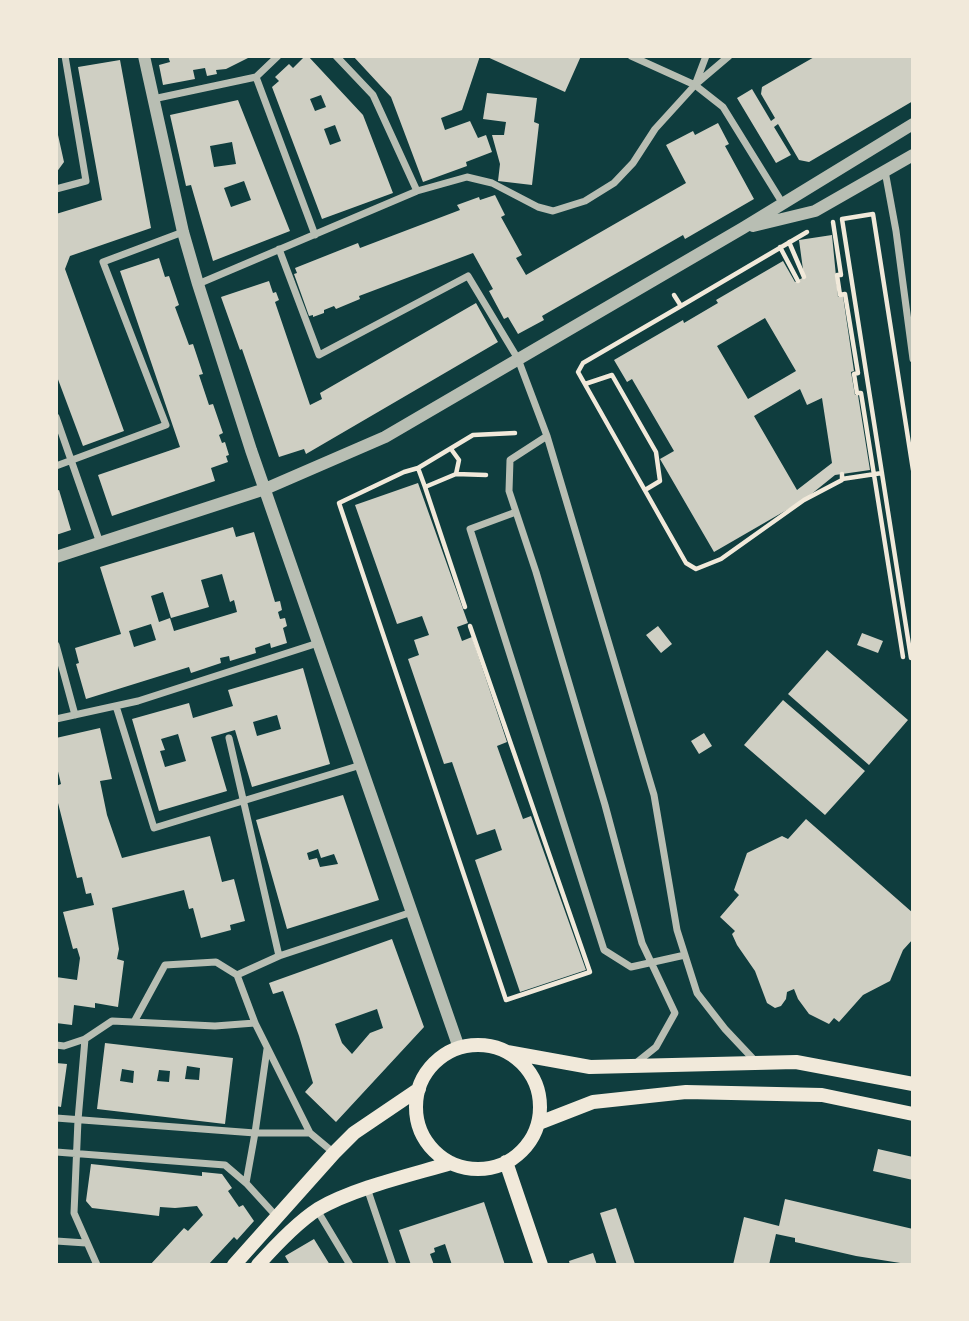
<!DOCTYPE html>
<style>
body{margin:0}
#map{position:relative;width:969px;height:1321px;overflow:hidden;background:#0f3d3e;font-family:Montserrat,sans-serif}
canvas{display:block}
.frame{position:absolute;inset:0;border:58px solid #f1e9da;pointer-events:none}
</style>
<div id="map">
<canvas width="969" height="1321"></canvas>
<div class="frame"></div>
</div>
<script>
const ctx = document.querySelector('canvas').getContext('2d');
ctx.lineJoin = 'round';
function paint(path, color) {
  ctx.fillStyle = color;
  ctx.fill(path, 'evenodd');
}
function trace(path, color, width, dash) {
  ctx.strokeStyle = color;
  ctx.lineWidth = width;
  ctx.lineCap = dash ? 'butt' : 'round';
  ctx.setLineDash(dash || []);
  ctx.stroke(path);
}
const building = new Path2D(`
 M168,56H252L226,69L216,70L217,74L207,76L205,68L193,70L195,79L163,85L159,65L170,62Z
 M305,56H308L363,115L393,193L322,219L272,87L279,81L275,77L289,64L293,68ZM321,95L326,107L315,111L310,99ZM335,125L341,141L330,145L324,129Z
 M353,56H480L462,110L441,118L445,130L470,121L478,138L486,135L492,152L466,162L467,166L423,182L391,97Z
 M485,56H581L565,92Z
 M816,56H913V101L809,162L799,160L778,124L774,127L791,155L776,163L737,98L752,89L771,121L775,118L761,94L762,87Z
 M120,60L151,228L70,256L65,269L124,431L83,446L56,374V214L102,200L78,67Z
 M487,93L537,98L534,122L539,124L532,185L498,181L500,164L492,135H504L506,122L483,119Z
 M238,100L290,231L213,261L191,185L186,186L170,115ZM232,142L236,164L214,167L210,146ZM244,181L251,200L231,207L224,188Z
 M718,123L729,144L725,146L754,199L685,239L683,235L542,316L544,320L518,334L508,317L504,319L489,291L493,289L473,253L359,296L360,299L336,309L334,306L324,310V313L313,317V315L309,316L294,274L297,273L295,268L358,243L360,248L460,210L457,205L479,197L480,200L495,195L505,215L501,217L522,255L516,258L526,275L686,183L666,145L693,131L695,135Z
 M56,126L64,162L56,173Z
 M832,235L838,297L843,296L854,371L851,372L855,395H858L870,470L835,475L804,500L714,552L660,459L674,451L632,379L627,382L614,360L683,320L684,323L718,303L716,300L783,261L795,282L804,277L799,240ZM765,318L796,371L748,399L717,346ZM800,389L807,405L822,398L832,463L797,490L754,416Z
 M159,258L165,277L169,276L179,305L175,307L189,345L193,344L203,374L199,375L209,405L213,404L223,433L219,435L222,443L225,442L229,455L226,456L228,462L211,468L215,481L112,516L98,475L180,447L120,271Z
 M269,281L273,293L276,292L279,300L275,302L310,405L322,399L320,393L476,303L498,342L306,454L304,449L279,457L242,349L240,350L221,297Z
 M418,483L468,623L457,627L462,641L472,637L507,742L497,746L523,819L531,816L586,970L520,992L475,860L502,850L495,829L477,835L452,762L444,764L408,659L419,655L414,640L429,635L422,616L397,624L355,505Z
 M59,490L71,530L56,535V491Z
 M233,527L236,537L254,532L275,602L280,601L282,610L278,612L280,619L285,618L287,626L283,628L287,643L271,648L270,643L255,648L256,653L230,661L229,656L220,658L221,663L191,673L189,667L86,699L76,664L79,663L75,648L121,634L100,567ZM222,574L230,602L234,600L237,612L174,631L170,618L159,622L151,596L163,592L171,618L209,607L201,580ZM151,624L156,640L134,647L129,631Z
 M658,626L672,644L661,653L646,635Z
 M862,633L883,641L878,653L857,645Z
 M827,650L908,720L869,765L788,694Z
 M303,668L330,764L252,787L235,730L211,737L227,791L159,811L132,719L189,703L193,718L233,706L228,690ZM277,715L281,729L257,736L253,722ZM178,734L186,761L165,767L160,751L165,750L161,739Z
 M783,700L865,771L825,815L744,745Z
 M100,728L112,779L100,781L107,815L122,858L210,836L222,882L234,879L245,921L230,925L231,930L201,938L193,908L189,909L184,890L112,908L119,949L117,959L124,961L118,1007L95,1003V1008L74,1005L72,1025L56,1023V977L77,980L80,958L77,948L73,949L63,912L94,905L91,893L86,894L82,877L77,878L56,795V786L61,784L56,763V738Z
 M704,733L712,746L699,754L691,741Z
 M343,795L379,900L287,929L256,820ZM318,849L321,858L334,854L338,864L320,867L317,858L309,860L307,853Z
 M806,819L913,913V939L903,950L890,981L863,995L839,1022L834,1018L829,1024L809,1014L798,999L794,989L787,992L786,999L781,1006L775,1008L767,1003L755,971L737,945L732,934L735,931L720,917L739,895L734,890L747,853L782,836L788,839Z
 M392,939L424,1027L336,1122L305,1092L313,1083L299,1036L283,991L273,994L269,983ZM377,1009L383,1028L370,1033L352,1054L342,1043L335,1024Z
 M105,1043L233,1058L225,1124L97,1109ZM187,1066L200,1068L199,1080L185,1079ZM122,1069L134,1071L133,1083L120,1081ZM159,1070L170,1071L169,1082L157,1081Z
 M56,1063L67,1064L61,1107L56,1106Z
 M878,1149L913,1157V1180L873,1171Z
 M91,1164L202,1176V1172L222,1174L232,1188L228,1191L239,1207L243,1205L254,1221L237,1240L234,1237L208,1265H150L184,1228L188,1231L203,1215L197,1206L175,1208L160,1207L159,1216L92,1208L86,1201Z
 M785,1199L913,1229V1265L856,1256L795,1242V1238L776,1234L769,1265H733L744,1217L779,1226Z
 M484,1202L505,1265H452L445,1244L434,1248L435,1252L430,1254L434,1265H411L399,1230Z
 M616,1208L635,1264L633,1265H617L600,1213Z
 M314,1239L330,1265H290L285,1256Z
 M593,1253L597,1265H570L569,1261Z`);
const path = new Path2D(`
 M833,222L841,275H837L840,295L845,294L858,373L854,374L857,393H861L903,657
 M789,242L804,277
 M780,247L798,281
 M674,295L681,306L583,363L578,372L686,563L696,569L721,559L804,500L842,480V474
 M681,306L807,232
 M585,384L612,375L656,452L660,481L645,490
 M451,449L459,460L456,474
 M418,468L404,472L339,503L506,1000L590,972L470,626
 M913,470L873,214L842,219L911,658H913
 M486,475L456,474L425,487L418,468L473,435L515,433
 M842,479L882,473
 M425,487L465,607`);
const minor = new Path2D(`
 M336,56L373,95L417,191
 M631,56L695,85L723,107L783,204
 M256,77L315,235
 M696,84L729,56
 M153,99L256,77L278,56
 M885,171L896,231L913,359
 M56,189L86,181L65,56
 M279,249L319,355L468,276L518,359L547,436L654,795L677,930L697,993L725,1029L757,1063
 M198,284L417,191L467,177L492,183L538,207L553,211L585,201L614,183L633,163L655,129L695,85L706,56
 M56,417L100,543
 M547,436L510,460L509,491L536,572L605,805L642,943L675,1013L656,1047L636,1063
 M56,466L166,425L103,262L183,232
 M516,512L470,529L604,950L631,967L685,955
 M56,645L75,715
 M116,706L154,828L361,765
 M56,719L138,701L318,643
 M229,738L279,956
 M237,975L279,956L412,912
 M237,975L255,1023L310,1133
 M134,1022L165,965L216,962L237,975
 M85,1039L78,1120L74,1213L97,1265
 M56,1045L64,1046L85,1039L112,1021L215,1026L255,1023
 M56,1118L255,1133L267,1049
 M56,1152L225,1165L246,1183
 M367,1188L393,1265
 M317,1210L350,1265
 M277,1217L246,1183L255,1133H310L334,1153
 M56,1241L86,1243`);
const tertiary = new Path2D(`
 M144,56L183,232L198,284L251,450L459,1048
 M753,226L815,211L913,155
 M56,557L265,489L385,437L743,228L913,124`);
const secondary = new Path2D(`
 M416 1107a62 62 0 1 1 124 0a62 62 0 1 1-124 0Z
 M507,1052L590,1067L796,1062L913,1084
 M539,1123L593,1102L686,1092L822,1095L913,1114
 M506,1162L541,1265
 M234,1265L334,1153L354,1133L419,1089
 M258,1265C274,1247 298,1222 318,1209C354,1188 411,1175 451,1163`);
paint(building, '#cfcfc3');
trace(path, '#f1e9da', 4.5);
trace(minor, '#b8beb3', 7);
trace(tertiary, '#b8beb3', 12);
trace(secondary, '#f1e9da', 14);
</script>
